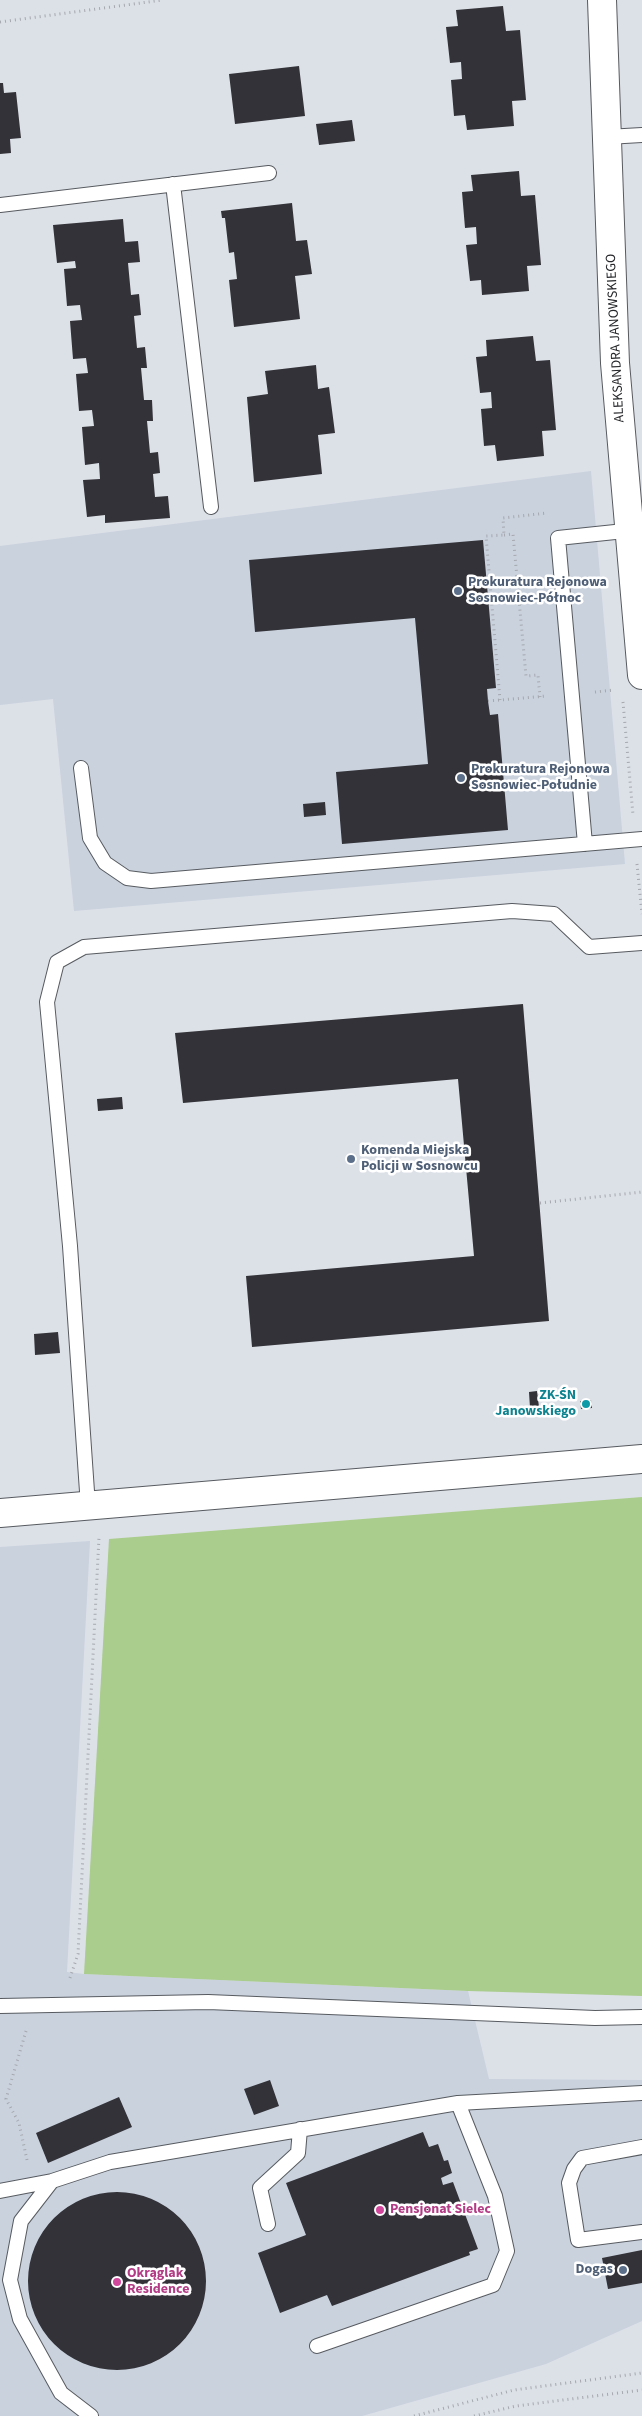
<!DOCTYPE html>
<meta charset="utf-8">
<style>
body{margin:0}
canvas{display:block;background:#dce0e7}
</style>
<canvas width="642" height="2416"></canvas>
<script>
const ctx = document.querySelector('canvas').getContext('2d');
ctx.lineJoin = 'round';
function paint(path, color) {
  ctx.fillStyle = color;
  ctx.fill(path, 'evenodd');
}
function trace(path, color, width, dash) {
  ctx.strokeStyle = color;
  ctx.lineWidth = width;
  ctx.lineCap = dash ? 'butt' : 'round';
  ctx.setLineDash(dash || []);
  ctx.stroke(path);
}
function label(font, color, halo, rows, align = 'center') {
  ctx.font = font + ' "Source Sans 3",sans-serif';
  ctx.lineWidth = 5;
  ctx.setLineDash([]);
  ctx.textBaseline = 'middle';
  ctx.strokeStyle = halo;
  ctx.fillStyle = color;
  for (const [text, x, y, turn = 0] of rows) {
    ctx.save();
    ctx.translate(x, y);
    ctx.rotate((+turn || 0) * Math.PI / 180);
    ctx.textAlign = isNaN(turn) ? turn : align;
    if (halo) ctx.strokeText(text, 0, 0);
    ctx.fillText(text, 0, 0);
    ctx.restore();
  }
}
const built = new Path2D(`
 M591,471L625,864L74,911L53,699L0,705V546Z
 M90,1541L67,1972L84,1974L468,1991L489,2079L642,2080V2321L546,2364L362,2416H0V1547Z`);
const green = new Path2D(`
 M642,1497V1996L468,1991L84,1974L109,1539Z`);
const building = new Path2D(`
 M503,6L506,31L520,30L526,100L512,101L514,126L467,130L465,115L454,116L451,80L462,79L461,62L450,63L446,27L458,26L456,10Z
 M299,66L305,116L235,124L229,74Z
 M0,83H3L4,93L16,92L21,138L10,139L11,153L0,154Z
 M352,120L355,141L319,145L316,124Z
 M519,171L521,196L535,195L541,265L527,266L529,291L482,295L481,280L470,281L466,245L477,244L476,227L465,228L462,192L473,191L471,175Z
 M292,203L296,241L307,240L312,274L295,276L300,319L234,327L229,280L237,279L234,252L229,253L225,218H222L221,211Z
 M123,219L125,242L138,241L140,262L128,263L131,295L139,294L141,315L134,316L137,348L145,347L147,368H141L144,400H152L153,421H147L150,453L158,452L160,473L153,474L155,497L168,496L170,518L105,523V515L87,517L83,480L100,479L99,463L85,465L82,427L94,426L92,410L79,411L76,374L88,373L86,358L73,359L70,321L82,320L80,305L67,306L64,269L76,268L75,261L57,263L53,225Z
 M533,336L536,361L550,360L556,430L542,431L544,456L497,461L495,445L484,446L481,409L492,408L491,392L480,393L476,357L487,356L486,340Z
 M316,365L318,389L329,387L335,433L318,435L322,474L254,482L247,397L268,394L265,371Z
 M483,540L496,688L487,689L488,701L490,715L498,714L508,830L342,844L336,772L428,764L415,618L255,632L249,560Z
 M325,802L326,815L304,817L303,804Z
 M523,1004L549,1321L252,1347L246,1276L474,1256L458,1079L183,1103L175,1033Z
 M122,1097L123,1109L98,1111L97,1099Z
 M58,1332L60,1353L35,1355L34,1334Z
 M537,1391L539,1407L530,1408L529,1392Z
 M591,1400L592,1408L581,1409L580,1401Z
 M270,2080L279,2106L254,2115L244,2089Z
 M119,2097L132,2127L48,2163L36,2133Z
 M423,2132L429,2147L438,2144L444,2161L448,2160L452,2173L441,2178L443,2185L453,2182L478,2249L469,2252L470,2255L332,2306L327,2295L280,2313L258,2253L306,2235L286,2183Z
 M28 2281a89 89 0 1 1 178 0a89 89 0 1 1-178 0Z
 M642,2250V2283L608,2289L602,2258Z`);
const path = new Path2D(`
 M0,22L163,0
 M504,535L513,534L526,676L538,675L540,697
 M595,692L614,690
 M500,700L486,536L504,535L503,518L547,513
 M488,701L547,696
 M623,702L633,815
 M637,864L642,914
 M540,1203L642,1192
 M70,1978L78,1954L99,1537
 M26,2031L6,2099L19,2123L27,2160
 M414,2416L514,2390L642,2373
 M474,2416L516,2406L642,2390`);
const lane = new Path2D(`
 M607,137L642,135
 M173,184L211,507
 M0,205L269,173
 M81,768L90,838L105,863L127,878L151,881L642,839
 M585,844L558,538L634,530
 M88,1506L70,1246L47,1002L57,962L84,947L512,911L554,914L589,947L642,943
 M0,2006L208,2002L595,2018L642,2017
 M642,2147L582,2158L574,2169L569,2183L578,2240L642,2232
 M52,2181L21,2221L10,2280L20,2319L61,2393L91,2416
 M0,2191L52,2181L110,2162L458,2103L642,2093
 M268,2224L260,2188L298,2153L300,2129
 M317,2346L493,2285L507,2251L495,2196L458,2103`);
const street = new Path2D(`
 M602,0L615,363L642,675
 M0,1513L642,1459`);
const markers = [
 [458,591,5,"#5c6f8a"],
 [461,778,5,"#5c6f8a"],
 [351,1159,5,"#5c6f8a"],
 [586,1404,5,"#0f9aa8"],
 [380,2210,5,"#d1479c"],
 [623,2270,5,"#5c6f8a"],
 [117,2282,5,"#d1479c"]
];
const streetNames = [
 ["ALEKSANDRA JANOWSKIEGO",616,338,-93]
];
const serviceNames = [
 ["Prokuratura Rejonowa",468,583],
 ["Sosnowiec-Północ",468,599],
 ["Prokuratura Rejonowa",471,770],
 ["Sosnowiec-Południe",471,786],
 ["Komenda Miejska",361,1151],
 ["Policji w Sosnowcu",361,1167],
 ["Dogas",613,2270,"right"]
];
const cultureNames = [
 ["ZK-ŚN",576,1396],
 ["Janowskiego",576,1412]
];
const hotelNames = [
 ["Pensjonat Sielec",390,2210],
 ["Okrąglak",127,2274],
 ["Residence",127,2290]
];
paint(built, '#cad2de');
paint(green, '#aacd8d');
paint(building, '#323238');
trace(lane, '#575b60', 16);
trace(street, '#575b60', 30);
trace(path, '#a5a8ae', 3, [1, 4]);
trace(lane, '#fff', 14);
trace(street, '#fff', 28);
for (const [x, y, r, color] of markers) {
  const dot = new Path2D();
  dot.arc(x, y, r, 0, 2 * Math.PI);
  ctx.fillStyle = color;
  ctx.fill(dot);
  trace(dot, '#fff', 2);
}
label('14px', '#26272a', '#fff', streetNames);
label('bold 14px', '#4e5e75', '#fff', serviceNames, 'left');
label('bold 14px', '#0d838f', '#fff', cultureNames, 'right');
label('bold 14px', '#b23c85', '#fff', hotelNames, 'left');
</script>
